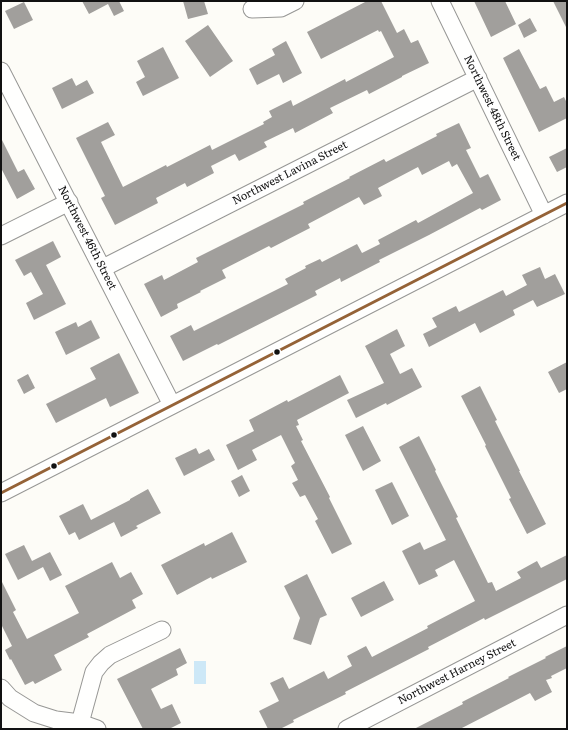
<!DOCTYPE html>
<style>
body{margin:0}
#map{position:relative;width:568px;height:730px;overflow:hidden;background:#fdfcf7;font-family:Literata,serif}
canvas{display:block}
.frame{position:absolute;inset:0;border:2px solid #111;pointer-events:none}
</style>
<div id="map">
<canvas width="568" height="730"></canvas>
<div class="frame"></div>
</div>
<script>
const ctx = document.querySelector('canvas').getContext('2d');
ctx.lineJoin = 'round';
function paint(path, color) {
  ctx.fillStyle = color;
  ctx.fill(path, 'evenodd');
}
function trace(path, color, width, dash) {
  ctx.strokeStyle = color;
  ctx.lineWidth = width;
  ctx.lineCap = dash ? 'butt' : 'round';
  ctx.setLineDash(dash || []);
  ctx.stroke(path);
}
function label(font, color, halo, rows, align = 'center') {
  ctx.font = font + ' Literata,serif';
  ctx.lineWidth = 4;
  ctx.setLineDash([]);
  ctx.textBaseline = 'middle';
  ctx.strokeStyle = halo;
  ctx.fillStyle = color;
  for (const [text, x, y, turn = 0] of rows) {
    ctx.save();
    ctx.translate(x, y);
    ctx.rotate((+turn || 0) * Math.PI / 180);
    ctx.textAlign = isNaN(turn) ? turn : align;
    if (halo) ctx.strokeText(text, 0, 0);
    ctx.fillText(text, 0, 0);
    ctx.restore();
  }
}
const water = new Path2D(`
 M194,661H206V684H194Z`);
const building = new Path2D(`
 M82,1H119L124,11L114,16L108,4L89,14Z
 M183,1H204L208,14L188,19Z
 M367,1H381L397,33L404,29L411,43L418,40L429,63L402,76V77L369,94L367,90L330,108L333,113L295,133L293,128L264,142L267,147L239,161L235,154L211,166L214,173L187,187L185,183L156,198L158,203L115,225L101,198L105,196L76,138L108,122L115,135L101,142L123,187L166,165L167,167L210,145L212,150L264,124L263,122L272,117L269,111L291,100L293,106L345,79L346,82L394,57L381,31L379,32L378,30L321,59L307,32Z
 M474,1H505L516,24L491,37Z
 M553,1H567V29Z
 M24,2L33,20L14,29L5,11Z
 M530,18L537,31L524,38L518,25Z
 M208,25L233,61L210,77L185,41Z
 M286,41L302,73L283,83L279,74L257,85L249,69L275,55L272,49Z
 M163,47L179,78L143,96L136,82L145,77L137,61Z
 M519,49L540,89L546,86L554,102L564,97L567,103V118L539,132L503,58Z
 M72,78L76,86L87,80L94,93L62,109L52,88Z
 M459,123L471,148L466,150L480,178L488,174L501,200L482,210L480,208L429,235L379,260L380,262L341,282L340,278L315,291L317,295L218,345L217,344L183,361L170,336L191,325L194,331L288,284L285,279L306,268L305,266L320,259L322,262L357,244L362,253L380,244L378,240L416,220L418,223L473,193L457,164L452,167L449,161L422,175L418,167L378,188L382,196L364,205L359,197L308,224L310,228L271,248L269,246L222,270L226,278L200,291L201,292L177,304L178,308L161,317L144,284L162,275L164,280L198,262L196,258L304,204L303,202L350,178L349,177L384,159L386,162L437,136L436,134Z
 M1,138L18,172L24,169L35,189L17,199L1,168Z
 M567,148V167L557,172L549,157Z
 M53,241L61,257L46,265L66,304L34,320L26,303L43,294L31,272L24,276L15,260Z
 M540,267L545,279L555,274L565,294L537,307L533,300L513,310L515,315L480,333L475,323L429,347L423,334L437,327L432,318L456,306L459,312L503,290L506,296L527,285L522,275Z
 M91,320L100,338L66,355L55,332L76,322L78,327Z
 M397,329L405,346L390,354L400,374L412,368L422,387L387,405L386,403L356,418L347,400L384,383L365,346Z
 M119,353L139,393L110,407L106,398L56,423L46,404L96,379L90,368Z
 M567,362V389L559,393L548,372Z
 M28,374L35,388L24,394L17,380Z
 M340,375L349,393L297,420L299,425L296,426L303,440L301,441L330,497L329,498L352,544L332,554L315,521L318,519L305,495L300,497L292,483L298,480L291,466L295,463L281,435L252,450L257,460L238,470L226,445L254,431L249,420L287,400L288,402Z
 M480,386L497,420L495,421L520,471H519L546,524L527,534L509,499L511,498L485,446L486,445L461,396Z
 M363,426L381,461L363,471L345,435Z
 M419,436L436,470L435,471L458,517L456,518L488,583L492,582L496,591L521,578L517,572L537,561L541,568L567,555V579L485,620L484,618L428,647L429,649L345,692L346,694L293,720L294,722L280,729H268L259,711L279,701L270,683L283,677L289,689L324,671L328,679L352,666L347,656L366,646L372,657L428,628L427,626L475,601L454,560L435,570L438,576L419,585L402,551L420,542L424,550L446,540L399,447Z
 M196,448L199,454L209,449L215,460L184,476L175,458Z
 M242,475L250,491L239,497L231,481Z
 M392,482L409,516L392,525L375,490Z
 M148,489L161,513L136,526L138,528L121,537L114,522L79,540L75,532L69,535L59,516L83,504L91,520L130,500V499Z
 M232,532L247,562L212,579L211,577L177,595L161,565L204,543L205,546Z
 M24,545L32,561L50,552L62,575L50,581L43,567L18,580L5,554Z
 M112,562L120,578L131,572L143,594L132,600L136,608L87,634L89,637L54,655L62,670L35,684L33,681L25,685L11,659L10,660L5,650L12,646L1,624V580L16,610L13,612L27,639L79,613L65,586Z
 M307,574L327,615L320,618L311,645L293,639L300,618L284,586Z
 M384,581L394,600L361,617L351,598Z
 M567,646V668L551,676L552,678L546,680L552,692L535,701L530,693L460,729H414L463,704L462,702L509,678L508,677L546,658L545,657Z
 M180,648L187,663L176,669L178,675L151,689L161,709L172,704L181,723L169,729H143L117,679Z`);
const minor = new Path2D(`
 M440,1L544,215
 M252,9L281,8L295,1
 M1,71L172,405
 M1,236L69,202
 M103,268L478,78
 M1,493L567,203
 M1,688L10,698L34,713L56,720L80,723L97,729
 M80,723L94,672L101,663L110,655L162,630
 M347,729L567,615`);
const bus1 = new Path2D(`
 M1,493L567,203`);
const markers = [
 [277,352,3.5,"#111"],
 [114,435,3.5,"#111"],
 [54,466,3.5,"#111"]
];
const streetNames = [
 ["Northwest 48th Street",492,108,64],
 ["Northwest Lavina Street",290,173,-27],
 ["Northwest 46th Street",87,238,63],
 ["Northwest Harney Street",457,672,-27]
];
paint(water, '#cde8f7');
paint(building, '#a19f9c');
trace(minor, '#979795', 19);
trace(minor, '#fffffe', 17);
trace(bus1, '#956338', 3);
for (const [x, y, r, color] of markers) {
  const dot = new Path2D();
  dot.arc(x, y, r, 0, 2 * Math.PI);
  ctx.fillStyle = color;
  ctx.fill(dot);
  trace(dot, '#fff', 1.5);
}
label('11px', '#111', '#fff', streetNames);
</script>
